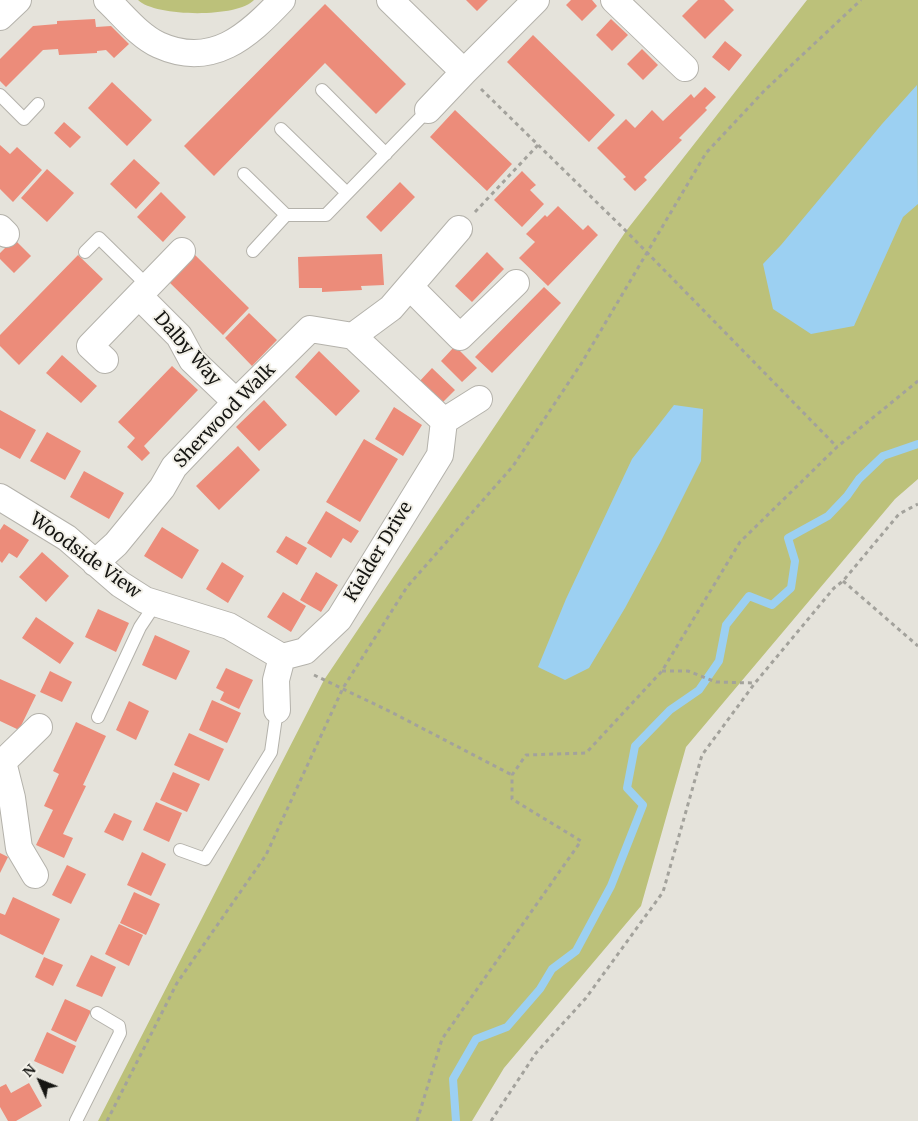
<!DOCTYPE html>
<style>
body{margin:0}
#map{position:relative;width:918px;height:1121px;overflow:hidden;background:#e5e3db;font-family:Merriweather,serif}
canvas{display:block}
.north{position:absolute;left:15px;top:1056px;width:50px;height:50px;-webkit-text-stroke:4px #f2f0e8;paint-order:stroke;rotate:314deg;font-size:14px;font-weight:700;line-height:20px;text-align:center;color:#161613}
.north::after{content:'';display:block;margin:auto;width:18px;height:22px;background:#161613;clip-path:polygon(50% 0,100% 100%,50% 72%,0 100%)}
</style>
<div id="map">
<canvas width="918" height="1121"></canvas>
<div class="north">N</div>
</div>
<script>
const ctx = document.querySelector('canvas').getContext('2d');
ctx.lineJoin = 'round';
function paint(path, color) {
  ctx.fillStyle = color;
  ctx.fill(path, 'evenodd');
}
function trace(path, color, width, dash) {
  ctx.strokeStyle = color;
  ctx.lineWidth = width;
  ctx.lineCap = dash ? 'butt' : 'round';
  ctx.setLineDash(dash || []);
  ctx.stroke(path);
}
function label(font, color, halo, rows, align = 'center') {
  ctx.font = font + ' Merriweather,serif';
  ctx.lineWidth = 4;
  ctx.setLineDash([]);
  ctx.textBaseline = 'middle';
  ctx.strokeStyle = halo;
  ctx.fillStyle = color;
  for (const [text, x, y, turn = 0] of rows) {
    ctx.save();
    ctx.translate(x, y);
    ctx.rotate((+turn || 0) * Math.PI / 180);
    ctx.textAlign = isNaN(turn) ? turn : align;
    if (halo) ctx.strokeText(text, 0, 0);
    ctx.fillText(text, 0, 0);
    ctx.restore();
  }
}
const green = new Path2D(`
 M138,0H254C238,18 155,17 138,0Z
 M807,0H918V479L895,499L686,747L641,906L504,1068L472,1121H98L324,680L626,231Z`);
const water = new Path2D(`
 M917,85L918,204L903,217L854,326L811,334L773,309L763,264L781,245L882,124Z
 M674,405L703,409L701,461L661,541L625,608L589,668L565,680L538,667L566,599L632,459Z`);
const stream = new Path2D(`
 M456,1121L453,1079L476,1039L507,1027L540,989L552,969L576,951L611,886L643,805L627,788L635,746L670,710L699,690L719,661L726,625L749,596L772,605L791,588L795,561L788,538L828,516L847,496L859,479L883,456L918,444`);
const building = new Path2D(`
 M466,0H488L477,11Z
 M571,0H592L597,6L582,21L566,5Z
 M698,0H724L734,10L705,39L682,16Z
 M325,4L406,84L376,114L325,63L214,176L184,146Z
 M95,19L96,27L111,26L129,44L114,58L106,50L97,51V53L59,55L58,49L43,50L6,87L0,81V59L33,26L57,24V21Z
 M611,19L628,35L612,51L596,35Z
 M533,35L615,115L589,142L507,62Z
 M725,41L742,55L729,71L712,57Z
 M642,49L658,65L643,80L627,64Z
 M112,82L152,120L127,146L88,108Z
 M705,87L716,97L705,108L707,110L679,138L682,140L644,177L647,180L635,191L623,179L626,177L597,148L626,119L635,128L652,110L663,121L691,94L694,98Z
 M455,110L512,164L487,191L430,137Z
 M64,122L81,137L70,148L54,133Z
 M0,145L10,154L17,147L42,170L13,202L0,189Z
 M134,159L160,183L136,209L110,184Z
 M47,169L74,193L47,222L21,198Z
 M522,171L536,185L530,190L544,204L522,227L494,200Z
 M400,182L415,197L381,232L366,217Z
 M161,192L186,217L163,242L137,217Z
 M558,206L583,230L588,225L598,235L548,286L519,258L535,242L526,234L545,215L547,217Z
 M14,239L31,256L14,273L0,259V253Z
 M487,252L504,269L472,302L455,286Z
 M194,254L249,308L223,335L168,281Z
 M382,254L384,285L361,286L362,290L322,292V288H299L298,257Z
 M78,255L103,279L19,365L0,346V335Z
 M544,287L561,303L492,373L475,357Z
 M249,313L277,340L252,366L225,338Z
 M455,346L477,368L462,382L441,361Z
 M319,351L360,391L336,416L295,377Z
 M62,355L97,386L81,403L46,373Z
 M172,366L198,390L144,446L150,453L142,461L127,447L135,438L118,422Z
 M432,368L455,390L439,406L417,384Z
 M264,400L287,425L259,451L236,427Z
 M394,407L422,425L403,456L375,439Z
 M0,410L36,430L20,459L0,448Z
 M47,432L81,451L65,480L30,461Z
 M364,439L398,459L360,522L326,502Z
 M238,446L260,470L219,510L196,486Z
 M84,471L124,493L109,519L70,497Z
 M326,511L359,531L351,543L343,538L331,558L307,543Z
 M4,524L29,540L17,558L9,553L2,563L0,561V530Z
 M162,527L199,550L182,579L144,556Z
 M286,536L307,548L297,565L276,552Z
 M42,552L69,576L46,602L19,577Z
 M222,562L244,576L228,603L206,589Z
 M316,572L338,585L321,612L300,600Z
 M283,592L306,606L291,632L267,617Z
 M98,609L129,623L116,652L85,637Z
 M36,617L74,643L60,664L22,638Z
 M155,635L190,651L176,680L142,665Z
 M226,668L253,680L239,709L220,700L224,692L216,688Z
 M50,671L72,682L62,702L40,692Z
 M0,679L36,695L19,730L0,721Z
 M212,700L241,713L227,743L199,730Z
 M129,701L149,711L136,740L116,730Z
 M76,722L106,736L83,785L86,786L63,834L73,838L64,858L36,845L53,810L44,806L59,774L53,771Z
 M189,733L224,749L209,781L174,765Z
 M173,772L200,784L187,812L160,800Z
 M156,802L182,813L169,842L143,830Z
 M114,813L132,821L123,841L104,832Z
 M142,852L166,864L151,896L127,885Z
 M0,853L8,857L0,873Z
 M67,865L86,874L71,904L52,895Z
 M134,892L160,904L146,935L120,923Z
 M13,897L60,919L43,955L0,934V913L5,915Z
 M119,924L143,935L129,966L105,954Z
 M91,955L116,967L102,997L76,986Z
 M44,957L63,965L53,986L35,977Z
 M65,999L91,1011L76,1042L51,1030Z
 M47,1032L76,1046L63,1074L34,1061Z
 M29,1083L42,1106L16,1121H8L0,1107V1087L6,1084L11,1093Z`);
const path = new Path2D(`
 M481,89L626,231L837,447
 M475,212L538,145
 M843,581L918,646
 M662,671H688L716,682L754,683
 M314,675L391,712L512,775
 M107,1121L177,983L266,855L343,688L407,587L513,466L581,364L706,153L765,90L861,0
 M417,1121L442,1039L581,841L512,799V775L526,755L586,753L662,671L740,542L837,447L918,381
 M491,1121L536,1053L586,998L663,892L702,755L755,683L834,588L843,581L899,514L918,504`);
const service = new Path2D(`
 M322,90L386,154
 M0,95L24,119L38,104
 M281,129L347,193
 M244,174L286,215H326L428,110
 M253,251L286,215
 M85,252L99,238L148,286
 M98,717L140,627L156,603
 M180,850L205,859L271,752L277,710
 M76,1121L120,1033L119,1026L97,1013`);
const minor = new Path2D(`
 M107,0C123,15 139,36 159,45C212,69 248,36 282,0
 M390,0L464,72L428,110
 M614,0L685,68
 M0,17L18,0
 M464,72L536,0
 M0,228L6,234
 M410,287L460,337L516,283
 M139,296L179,336L192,360L236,402
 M353,336L391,308L459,229
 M105,360L90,346L182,251
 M444,421L479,399
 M0,497L67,538L120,584L145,600L229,626L282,657
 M95,563L116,544L162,488L174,467L236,402L310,329L353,336L444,421
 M282,657L305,651L339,619L440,455L444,421
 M277,710L276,680L282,657
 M0,760L3,762L12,798L19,848L35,875
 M3,762L39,727`);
const streetNames = [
 ["Dalby Way",187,349,49],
 ["Sherwood Walk",225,416,-46],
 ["Kielder Drive",379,552,-59],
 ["Woodside View",85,556,36]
];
paint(green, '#bcc17a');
paint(water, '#9cd0f2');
trace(stream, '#9cd0f2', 8);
paint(building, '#ec8c7a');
trace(service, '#b4b2ab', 14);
trace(minor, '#b4b2ab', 28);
trace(path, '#a3a29c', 3, [4, 4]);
trace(service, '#fff', 12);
trace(minor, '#fff', 26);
label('18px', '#161613', '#f2f0e8', streetNames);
</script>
